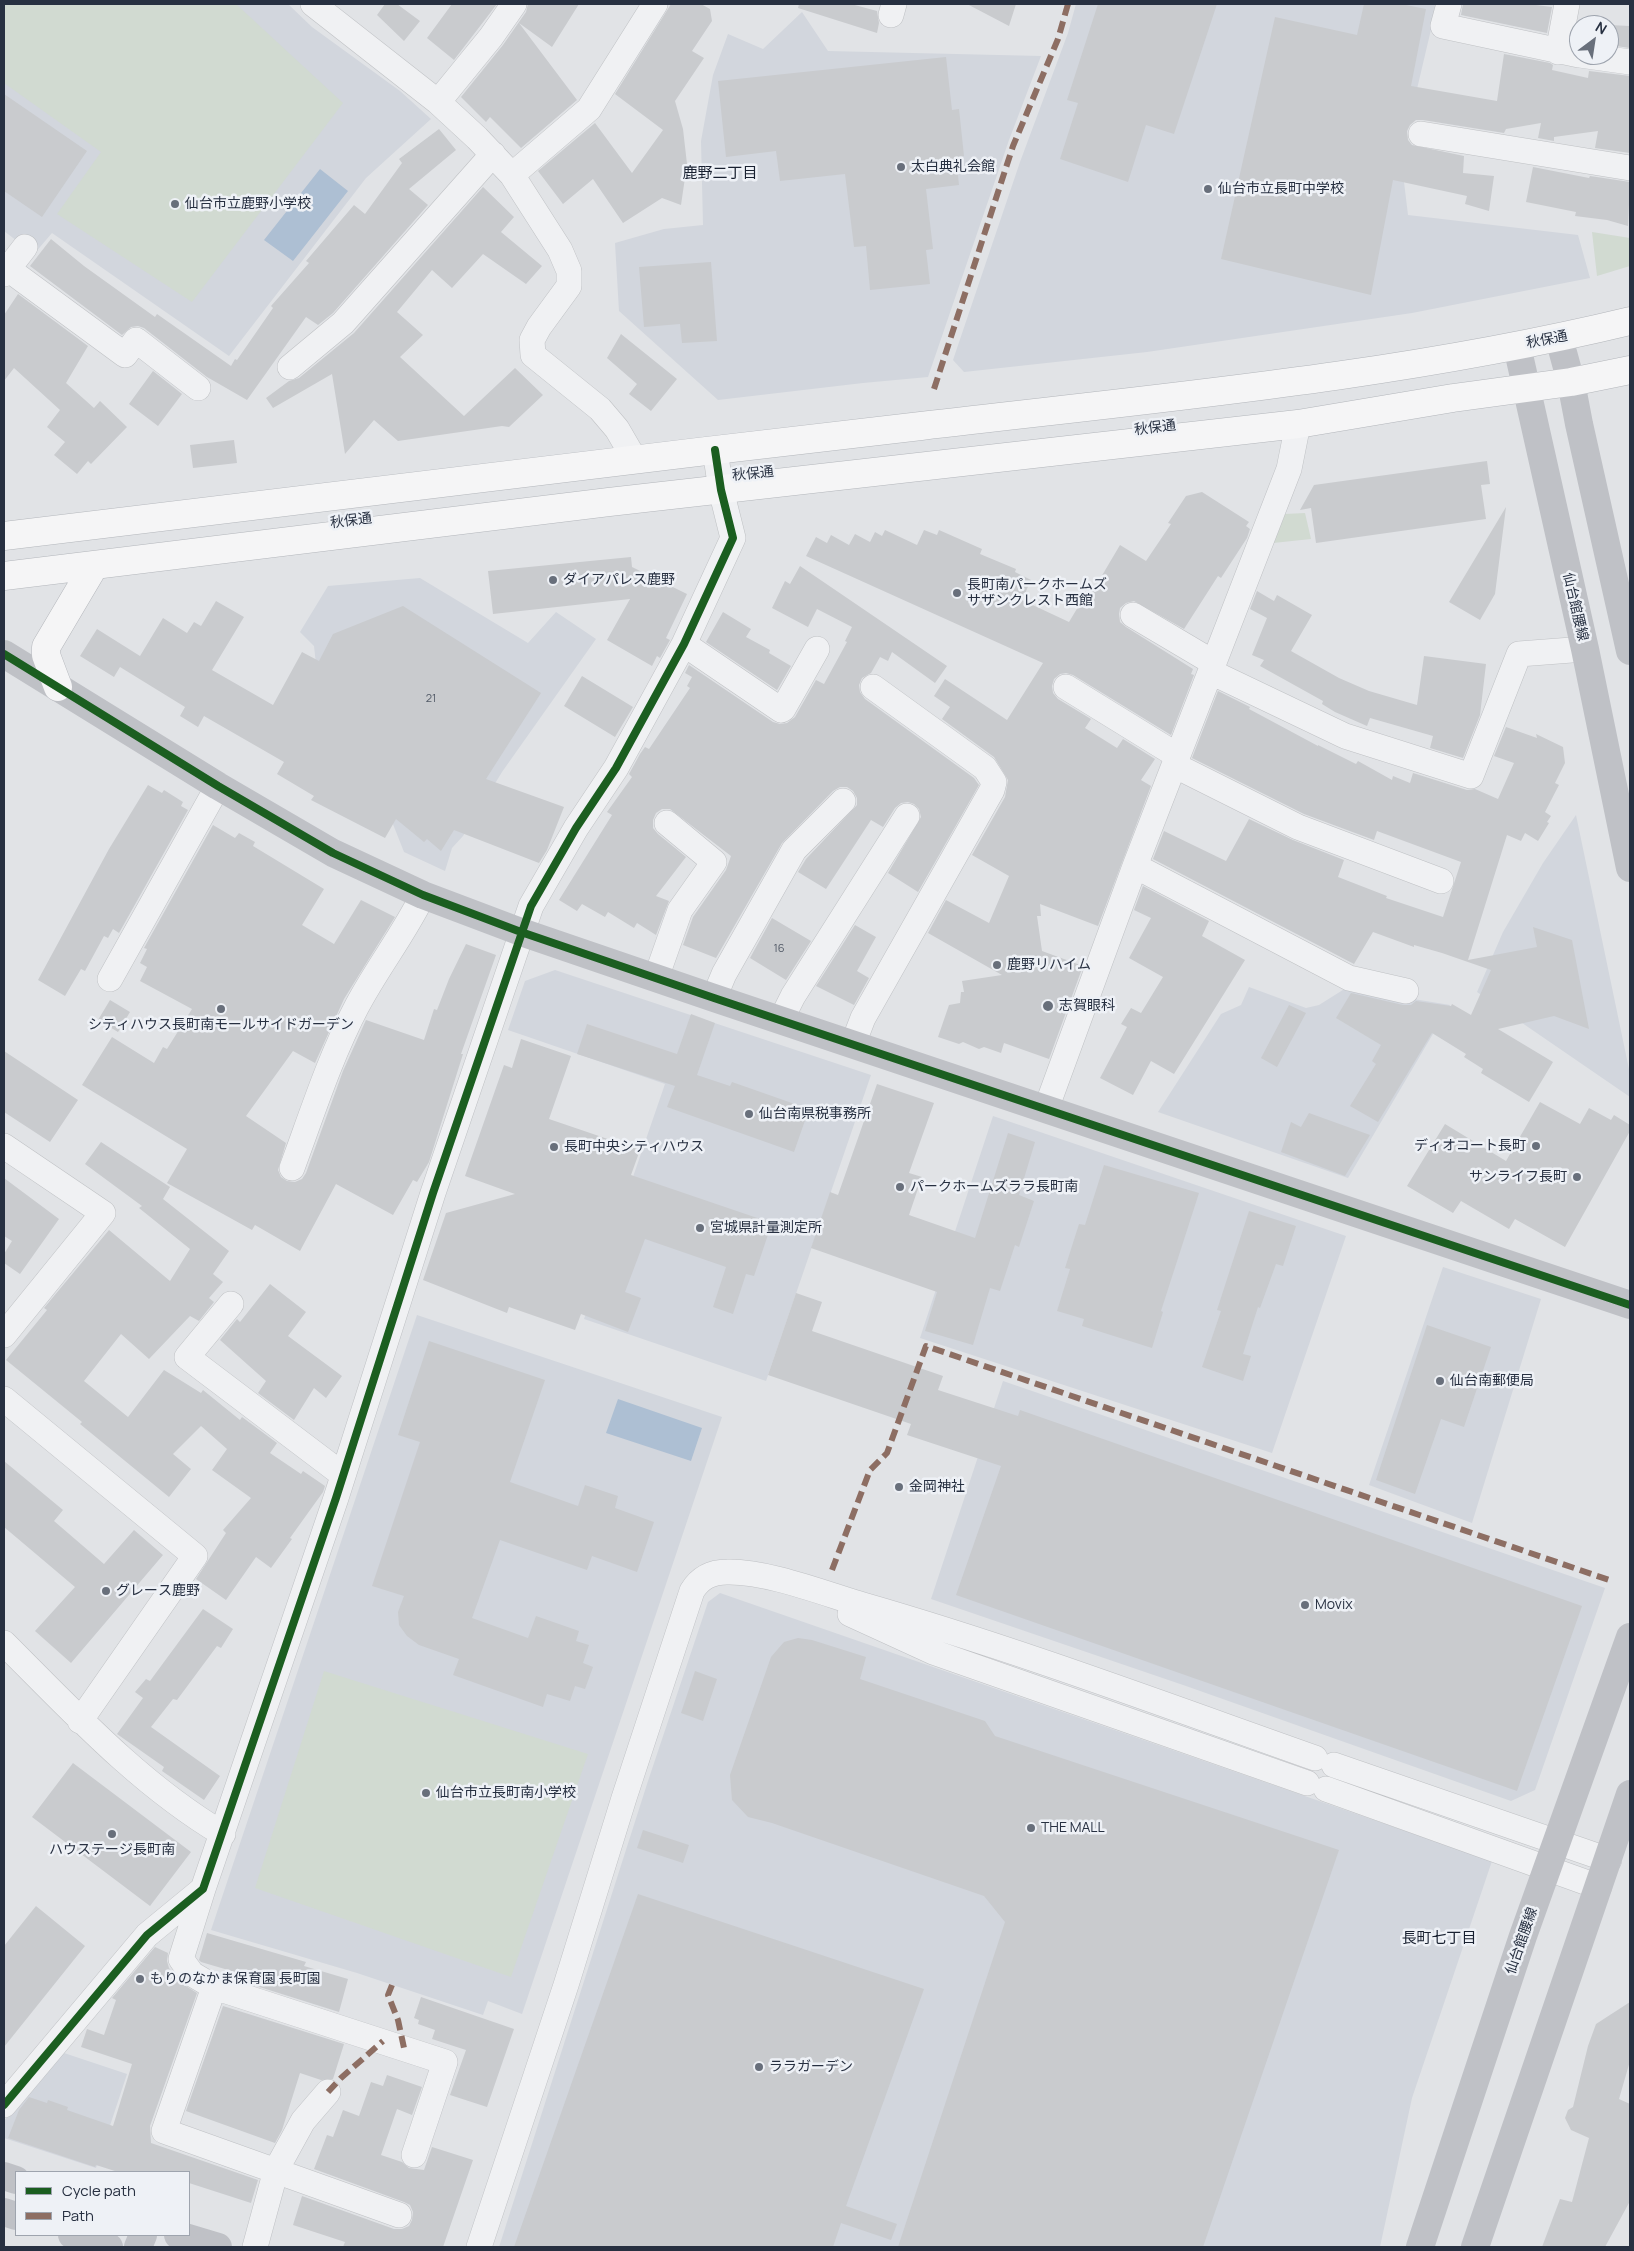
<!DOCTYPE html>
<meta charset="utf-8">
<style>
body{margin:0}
#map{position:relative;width:1634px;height:2251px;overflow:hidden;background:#e1e3e6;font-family:Manrope,sans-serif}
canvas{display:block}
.frame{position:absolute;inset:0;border:5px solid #273041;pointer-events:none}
.legend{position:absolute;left:15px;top:2171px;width:175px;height:65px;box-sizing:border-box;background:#eef1f6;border:1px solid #9ea4ae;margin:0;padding:6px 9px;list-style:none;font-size:15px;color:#273041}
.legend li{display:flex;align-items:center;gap:10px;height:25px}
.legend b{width:25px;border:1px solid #9ea4ae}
.north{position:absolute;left:1569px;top:15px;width:50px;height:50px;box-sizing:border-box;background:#eef1f6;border:1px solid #9ea4ae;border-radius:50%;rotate:31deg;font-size:14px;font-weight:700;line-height:20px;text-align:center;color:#273041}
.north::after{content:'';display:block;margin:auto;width:18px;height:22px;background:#686f7b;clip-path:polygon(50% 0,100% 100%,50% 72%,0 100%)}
</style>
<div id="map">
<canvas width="1634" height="2251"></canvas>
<div class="frame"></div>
<ul class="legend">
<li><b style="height:6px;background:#1b5e20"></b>Cycle path</li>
<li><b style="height:6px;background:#8d6e63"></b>Path</li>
</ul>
<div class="north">N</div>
</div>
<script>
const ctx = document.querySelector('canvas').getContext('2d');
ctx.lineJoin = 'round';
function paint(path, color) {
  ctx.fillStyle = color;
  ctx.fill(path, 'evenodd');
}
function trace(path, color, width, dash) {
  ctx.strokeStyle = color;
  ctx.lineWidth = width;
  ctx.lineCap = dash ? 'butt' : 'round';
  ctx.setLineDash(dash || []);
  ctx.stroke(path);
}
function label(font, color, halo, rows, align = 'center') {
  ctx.font = font + ' Manrope,"Noto Sans JP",sans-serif';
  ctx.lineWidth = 5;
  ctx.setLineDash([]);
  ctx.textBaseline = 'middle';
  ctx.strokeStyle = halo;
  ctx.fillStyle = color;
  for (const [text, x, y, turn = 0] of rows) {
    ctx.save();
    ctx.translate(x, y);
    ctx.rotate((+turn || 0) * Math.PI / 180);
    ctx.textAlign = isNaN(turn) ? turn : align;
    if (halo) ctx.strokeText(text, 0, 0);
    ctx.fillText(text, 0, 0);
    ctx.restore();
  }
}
const built = new Path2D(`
 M4,4H288L312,27L400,91L431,119L366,178L229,356L52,233L34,254L4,231Z
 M1076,4H1437L1401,157L1408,215L1578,235L1590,278L1412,313L1147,352L964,372L953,360L1020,162L1068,33Z
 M802,12L828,51L1041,56L1009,140L928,377L863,383L718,400L619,311L615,243L664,229L703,225L701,141L713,75L728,34L763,49Z
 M420,578L528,643L556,612L596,639L502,772L463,836L452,848L445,871L404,852L387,809L320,700L314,646L300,632L328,586Z
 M1576,815L1630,1074V1097L1477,992L1503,932L1543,863Z
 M555,970L871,1075L766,1381L584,1319L665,1084L508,1030L525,981Z
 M1249,987L1306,1008L1319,1005L1346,988L1450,1005L1348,1178L1158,1112L1221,1014L1241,1005Z
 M993,1116L1346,1236L1272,1453L920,1338Z
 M1443,1267L1541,1299L1472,1523L1369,1485Z
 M417,1315L722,1417L522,2014L488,2001L483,2015L357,1973L211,1930Z
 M1003,1381L1605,1588L1535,1790L1511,1801L1186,1686L931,1599Z
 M720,1593L1492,1861L1412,2098L1380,2247H499L648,1781L708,1602Z
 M61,2052L127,2074L96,2168L4,2138V2121Z`);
const green = new Path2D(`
 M4,4H236L343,103L192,302L57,214L101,152L4,83Z
 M1592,232L1630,238V266L1597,276Z
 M1305,513L1311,539L1273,543L1285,514Z
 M324,1671L588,1754L511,1977L255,1888Z`);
const water = new Path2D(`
 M320,169L348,191L293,261L264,240Z
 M618,1399L702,1428L691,1461L606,1433Z`);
const building = new Path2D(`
 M385,4H397L420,21L404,41L377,15Z
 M452,4H497L454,60L427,38Z
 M528,4H579L552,47L519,23L577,100L521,148L490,117L486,122L461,97L503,45L526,12Z
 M671,4H701L710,9L712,21L692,51L704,58L675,101L683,129L687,164L681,205L662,198L623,223L593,179L563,204L538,171L595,123L632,173L663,130L615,94Z
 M799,4H851L877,11L879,23L877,33L798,8Z
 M967,4H1016L1009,26Z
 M1098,4H1217L1174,134L1146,125L1128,182L1060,159L1078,103L1067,100Z
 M1364,4H1401L1426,9L1411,86L1497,101L1504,54L1550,63L1553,65L1552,70L1588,78L1589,71L1630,76V153L1595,148L1598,131L1554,137V141L1538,138L1541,123L1506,129L1504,133L1423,120H1416L1410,125L1407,131L1408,140L1412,145L1464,156L1463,173L1494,176L1489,211L1465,204L1467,196L1393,180L1371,295L1221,259L1275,17L1357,35Z
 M1463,4H1528L1552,7L1547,33L1461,15Z
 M1609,25L1630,26V48L1609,45Z
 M946,57L952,110L959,109L964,156L956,157L959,185L926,189L933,249L926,250L930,284L870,290L866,246L854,247L845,174L780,181L776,151L726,157L718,81Z
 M4,94L87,151L42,217L4,191Z
 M439,129L456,150L409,189L428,205L333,313L318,325L306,317L247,400L207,377L144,328L138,326L131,327L122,335L30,266L51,239L84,266L155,317L157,314L231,366L235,359L237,360L273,308L271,306L309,263L306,261L354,205L365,214L402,163L399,159Z
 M1533,167L1589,178L1590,176L1630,182L1628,226L1607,220L1575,216L1576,212L1526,202Z
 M483,187L514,217L501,232L542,266L526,284L483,254L452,288L432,270L397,312L423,335L400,357L464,416L515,368L543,395L509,427L502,426L398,441L374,420L345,454L332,374L273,408L266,398L289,381L299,378L354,333Z
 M711,262L717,341L682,343L680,324L644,327L639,267Z
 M18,294L88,346L66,383L94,408L100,401L127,427L91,464L88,461L77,474L54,455L65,442L47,427L60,410L14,368L4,381V315Z
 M621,334L677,379L651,411L629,394L637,384L607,358Z
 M153,371L182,394L158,426L129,404Z
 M234,440L237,463L193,468L190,445Z
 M1487,461L1490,484L1481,485L1486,519L1316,543L1311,508L1300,510L1314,485Z
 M1202,492L1249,522L1246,526L1250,529L1247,538L1221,578L1218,576L1184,629L1134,601L1126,603L1120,608L1119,614L1120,622L1126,627L1193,669L1191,674L1194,675L1171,735L1073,675L1066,673L1060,674L1054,679L1052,686L1053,693L1058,699L1091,719L1085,728L1117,748L1123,739L1155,759L1141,780L1151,786L1098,926L1040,904L1041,916H1037L1042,951L1083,966L1049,1059L1004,1043L1001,1053L984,1047L979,1049L963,1042L959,1044L938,1037L949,1005L960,1003L961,992H964L962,981L1002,975L928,933L946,900L989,923L1009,876L972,855L1005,797L1008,780L994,757L942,719L950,707L934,696L945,679L1007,720L1043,663L806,556L816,537L827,543L831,535L849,545L855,534L870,542L875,532L882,536L885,530L917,545L924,530L937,535L939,530L982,549L980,554L1016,569L1015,572L1031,580L1022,600L1069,622L1090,587L1094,589L1120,545L1146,561L1171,524L1168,523L1186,496Z
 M1506,507L1495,594L1480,620L1449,602Z
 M631,557L632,567L687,594L666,638L670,640L660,658L657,656L652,666L607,640L630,599L493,614L488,571Z
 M800,566L947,666L935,683L892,652L888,661L880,657L871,673L862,678L859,685L860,692L865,699L974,778L979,785L918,892L888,873L921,817L919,809L914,804L908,802L901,803L895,808L883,827L871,820L826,889L798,872L806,859L857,805V798L853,791L847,787H840L833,791L782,843L716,958L683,945L693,917L726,870L731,856L670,809H662L656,813L653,820V828L658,834L686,857L656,896L669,901L656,935L637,923L634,928L608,912L605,917L582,904L577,911L559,900L612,815L607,812L632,777L629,774L640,754L645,747L649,749L690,688L687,686L692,677L685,673L689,665L773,722L780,724L787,723L795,717L816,680L824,684L847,642L845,641L852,627L817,609L808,627L772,608L785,581L790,584Z
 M1257,591L1274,601L1277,595L1312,615L1291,651L1339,678L1369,691L1417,705L1424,656L1486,664L1480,715L1463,758L1430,748L1433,736L1370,718L1367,726L1335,712L1322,704L1323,701L1260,666L1264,660L1252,655L1267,618L1250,609Z
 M216,601L244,617L212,670L273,705L302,652L319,661L333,634L403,606L541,693L486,779L564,807L547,850L539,863L454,830L441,851L427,839L424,842L396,819L385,838L311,800L314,796L277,774L284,762L204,716L198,727L180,716L185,707L120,667L114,677L80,656L97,629L140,656L163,618L187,633L194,622L201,626Z
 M723,612L751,629L746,637L770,650L769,653L791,666L777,690L706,642Z
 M582,676L633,707L615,737L564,706Z
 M1218,691L1250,707L1249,709L1264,717L1318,746V745L1356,764L1358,761L1392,780L1393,776L1410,783L1413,773L1467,790L1475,789L1498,799L1514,763L1494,756L1506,727L1537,738L1536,734L1563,747L1565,763L1555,783L1559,785L1545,812L1551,816L1547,822L1549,823L1538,841L1525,833L1521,841L1507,835L1468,960L1537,947L1533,927L1572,940L1589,1029L1554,1016L1498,1029L1553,1062L1529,1102L1481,1073L1483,1069L1464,1057L1466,1054L1432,1033L1378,1122L1350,1106L1376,1064L1372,1061L1381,1045L1336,1018L1351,993L1403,1005H1411L1416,1001L1451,1006L1452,1004L1471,1015L1491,970L1442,953L1414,945V947L1373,932L1354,964L1153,859L1164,831L1226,861L1249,819L1293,840L1344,860L1338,877L1387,896L1386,898L1443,917L1461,862L1377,831L1374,840L1304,814L1192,758Z
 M148,785L162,793L164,790L183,802L181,806L188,810L119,933L113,929L108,938L104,936L85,971L81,969L65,996L38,980L109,849Z
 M213,825L235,838L239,833L255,842L253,846L324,889L302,925L334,944L361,900L395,917L344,999L315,1063L293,1051L246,1116L286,1143L278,1170L281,1177L287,1181L295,1182L302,1179L306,1173L343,1071L366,1020L424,1040L434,1009L437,1010L449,979L466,944L496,955L461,1054H463L429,1162L417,1182L413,1180L393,1215L336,1184L300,1251L255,1225L252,1230L167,1183L187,1149L82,1085L112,1037L154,1063L163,1047L167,1049L192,1009L140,981L147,967L140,963L147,949L144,948Z
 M1143,886L1209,921L1202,936L1245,960L1174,1074L1151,1061L1133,1095L1100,1078L1127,1027L1121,1024L1131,1008L1141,1013L1163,977L1129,958L1151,918L1134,910Z
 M772,918L811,941L786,980L750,958Z
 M855,925L876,937L857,971L869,978L854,1005L816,986Z
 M110,1000L130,1012L118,1032L98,1020Z
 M1289,1005L1306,1013L1277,1067L1261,1058Z
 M691,1014L715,1023L697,1075L730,1086L732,1082L809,1109L794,1152L667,1107L675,1086L577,1054L587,1024L677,1054Z
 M521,1039L571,1056L549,1119L640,1150L631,1175L772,1223L754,1276L746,1274L733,1314L713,1307L726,1267L645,1239L625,1292L641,1298L628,1332L581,1314L575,1330L509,1307L507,1313L423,1280L446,1213L515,1194L465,1176L504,1065L512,1068Z
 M4,1051L78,1100L50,1142L4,1112Z
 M877,1084L934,1103L909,1173L922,1177L909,1215L975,1238L1008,1133L1035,1142L1019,1195L1034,1201L1019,1247L1015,1245L1000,1291L990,1288L973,1345L925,1331L937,1292L811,1248L830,1192L838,1195Z
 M1540,1102L1580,1124L1589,1108L1611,1120L1614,1115L1630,1125V1131L1565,1247L1515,1219L1509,1229L1461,1201L1453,1213L1407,1186L1445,1124L1506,1161Z
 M1309,1113L1370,1135L1345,1176L1281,1152L1291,1122L1301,1127Z
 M101,1142L170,1187L163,1199L229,1251L213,1274L223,1282L209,1298L214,1302L199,1321L190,1316L149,1359L121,1334L84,1381L128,1417L164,1370L201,1393L203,1390L240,1420L242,1417L277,1443L270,1453L301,1474L303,1471L325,1486L323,1492L290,1538L292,1539L271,1568L256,1557L226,1600L196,1579L226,1533L223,1530L251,1498L212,1470L227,1449L201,1426L173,1454L191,1469L169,1497L80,1424L82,1422L6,1360L47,1310L44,1308L109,1230L170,1281L190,1249L139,1208L142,1206L85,1164Z
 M1104,1165L1199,1193L1161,1311L1163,1312L1152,1348L1082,1326L1084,1319L1057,1311L1070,1269L1065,1268L1079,1224L1085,1225Z
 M4,1178L59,1219L20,1274L4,1263V1254L12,1241L4,1236Z
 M1249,1211L1296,1226L1283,1266L1276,1264L1260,1308L1258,1307L1243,1354L1251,1356L1243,1381L1202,1367L1221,1311L1217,1310Z
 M270,1284L306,1312L288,1336L342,1376L326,1398L314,1388L294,1420L258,1393L266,1381L220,1340L237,1319L240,1322Z
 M796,1293L822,1302L812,1331L943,1376L938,1390L1018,1416L1020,1410L1582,1606L1517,1791L956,1595L1001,1466L907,1435L911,1424L768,1375Z
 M1427,1325L1491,1347L1464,1427L1441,1419L1415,1494L1376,1480Z
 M429,1341L545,1380L510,1482L578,1506L585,1485L618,1496L615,1508L654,1522L637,1572L592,1556L587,1570L500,1540L472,1618L528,1638L536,1616L579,1631L576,1641L589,1645L583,1663L593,1667L585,1689L575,1686L570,1701L547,1694L543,1707L453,1675L459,1659L419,1645L407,1636L399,1625L398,1612L404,1596L372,1586L420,1442L398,1435Z
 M4,1461L63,1510L54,1521L104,1564L134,1530L163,1555L71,1663L35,1631L75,1587L4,1527Z
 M203,1609L233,1629L221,1648L217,1646L177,1700L173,1699L151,1727L220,1776L204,1800L162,1771L164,1767L117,1734L143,1698L135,1692L146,1679L150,1681Z
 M798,1638L812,1640L866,1657L860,1679L985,1721L995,1736L1339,1850L1203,2247H898L1005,1922L984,1896L772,1823L748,1817L732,1800L730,1775L771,1657L784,1642Z
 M695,1671L717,1679L703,1721L681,1713Z
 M73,1763L191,1852L150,1906L32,1817Z
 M643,1830L689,1845L683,1863L637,1848Z
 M638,1894L924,1989L846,2206L897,2224L891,2240L841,2223L833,2247H514Z
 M36,1906L85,1946L4,2047V1946Z
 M207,1933L306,1962L304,1966L348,1979L339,2012L250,1984L252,1977L201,1962L199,1960Z
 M155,1947L168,1953L167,1961L169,1968L181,1983L197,1993L150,2126L151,2143L258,2180L251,2203L189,2183V2172H118L96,2165L95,2167L8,2138L19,2110L29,2097L47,2103L48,2100L68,2107L67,2110L113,2126L132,2064L81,2047L87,2029L104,2035L116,2000L112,1998Z
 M421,1997L514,2029L487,2107L450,2095L466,2050L432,2039L435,2030L418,2024L419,2020L414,2018Z
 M1630,2002V2061L1619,2099L1630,2104V2201L1605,2247H1542L1560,2199L1572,2202L1589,2138L1571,2130L1565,2118L1568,2110L1573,2107L1588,2046L1596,2024Z
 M223,2006L344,2044L333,2079L321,2080L300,2073L282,2130L275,2143L186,2111Z
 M387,2075L422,2087L412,2115L397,2109L381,2155L402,2162L409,2168L424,2170L432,2147L473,2160L443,2247H343L345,2242L293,2225L302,2196L394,2229H402L409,2226L412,2220L413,2212L410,2205L404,2202L314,2169L327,2135L333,2137L343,2110L359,2116L371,2082L383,2086Z`);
const street = new Path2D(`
 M313,4L438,102L477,138L512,175L560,250L569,271V286L539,327L532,340L533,355L600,409L617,429L635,460
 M1449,4L1443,26L1579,55
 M891,15L894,4
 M1558,52L1567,4
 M1580,55L1630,62
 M438,102L491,37L514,4
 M1421,134L1630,168
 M512,175L589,109L655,4
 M8,269L125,355L136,340L198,388
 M4,274L25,247
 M290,367L343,323L493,154
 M1133,615L1214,663
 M684,644L781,710L783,709L817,649
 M1211,672L1345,736L1471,776L1519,654L1585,649
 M1066,687L1178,756
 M1174,765L1298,827L1441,881
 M1135,866L1349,978L1406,991
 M656,978L680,910L714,862L667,823
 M110,979L218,786
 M714,998L724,974L794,850L843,801
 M781,1020L793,996L907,816
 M853,1044L863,1018L992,790L994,782L985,768L873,687
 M1046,1109L1135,866L1289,469L1298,424
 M4,1146L103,1213L4,1335
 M292,1168C312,1114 330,1057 357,1006C377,968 404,934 423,895
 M231,1304L187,1357L343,1475
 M4,1399L195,1556L80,1721
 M850,1614L933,1652L1307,1783
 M4,1643C72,1711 140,1785 223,1834
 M1334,1765L1609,1860
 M1326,1789L1599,1887
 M203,1889L181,1959L192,1974L214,1987
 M4,2105L147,1935L203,1889L336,1498L433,1193L531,906L576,828L616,768L684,644L733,538L721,490L715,450
 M399,2215L164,2131L214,1987L445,2062L414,2155
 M255,2247L276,2170L303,2121L328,2092
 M479,2247L566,1985L624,1798L692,1591C700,1578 711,1572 727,1572C767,1571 823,1593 863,1605C1016,1649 1165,1705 1315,1758`);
const secondary = new Path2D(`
 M1559,338L1571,382L1579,424L1630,651
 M1517,346L1585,649L1630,868
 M4,654L218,786L333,853L423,895L521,932L714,998L1630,1305
 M4,2176L16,2180
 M4,2212L16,2216
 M72,2235L109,2247
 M178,2235L218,2247
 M138,2247L143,2235
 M1420,2247L1523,1936L1630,1637
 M1475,2247L1630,1794`);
const highway = new Path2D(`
 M4,536C309,499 615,461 921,426C1158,398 1398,377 1630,321
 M4,576L609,502L1298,424L1453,398L1571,382L1630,370
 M58,687L46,655V647L94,566`);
const quiet = new Path2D(`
 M934,389L1013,146L1058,39L1068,4
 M832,1570L870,1470L887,1453L926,1346L1612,1581
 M392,1985L388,1995L398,2020L404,2048
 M328,2092L341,2078L383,2041`);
const cycleway = new Path2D(`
 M4,654L218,786L333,853L423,895L521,932L714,998L1630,1305
 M4,2105L147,1935L203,1889L336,1498L433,1193L531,906L576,828L616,768L684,644L733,538L721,490L715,450`);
const markers = [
 [901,167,5,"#686f7b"],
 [1208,189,5,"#686f7b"],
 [175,204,5,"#686f7b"],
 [553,580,5,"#686f7b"],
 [957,593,5,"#686f7b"],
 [997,965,5,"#686f7b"],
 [1048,1006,6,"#686f7b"],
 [221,1009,5,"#686f7b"],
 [749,1114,5,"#686f7b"],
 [1536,1146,5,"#686f7b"],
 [554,1147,5,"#686f7b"],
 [1577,1177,5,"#686f7b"],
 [900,1187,5,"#686f7b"],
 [700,1228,5,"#686f7b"],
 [1440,1381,5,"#686f7b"],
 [899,1487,5,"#686f7b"],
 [106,1591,5,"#686f7b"],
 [1305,1605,5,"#686f7b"],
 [426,1793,5,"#686f7b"],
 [1031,1828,5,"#686f7b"],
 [112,1834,5,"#686f7b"],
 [140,1979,5,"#686f7b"],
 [759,2067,5,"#686f7b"]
];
const numberNames = [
 ["21",431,699],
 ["16",779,949]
];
const poiNames = [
 ["太白典礼会館",911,167],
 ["仙台市立長町中学校",1218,189],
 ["仙台市立鹿野小学校",185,204],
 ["ダイアパレス鹿野",563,580],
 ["長町南パークホームズ",967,585],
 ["サザンクレスト西館",967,601],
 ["鹿野リハイム",1007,965],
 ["志賀眼科",1059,1006],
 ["シティハウス長町南モールサイドガーデン",221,1025,"center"],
 ["仙台南県税事務所",759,1114],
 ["ディオコート長町",1526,1146,"right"],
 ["長町中央シティハウス",564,1147],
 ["サンライフ長町",1567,1177,"right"],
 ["パークホームズララ長町南",910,1187],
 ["宮城県計量測定所",710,1228],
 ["仙台南郵便局",1450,1381],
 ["金岡神社",909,1487],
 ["グレース鹿野",116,1591],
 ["Movix",1315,1605],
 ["仙台市立長町南小学校",436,1793],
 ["THE MALL",1041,1828],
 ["ハウステージ長町南",112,1850,"center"],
 ["もりのなかま保育園 長町園",150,1979],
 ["ララガーデン",769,2067]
];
const streetNames = [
 ["秋保通",1547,340,-11],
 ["秋保通",1155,428,-7],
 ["秋保通",753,474,-6],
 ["秋保通",351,521,-7],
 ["仙台館腰線",1575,607,77],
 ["仙台館腰線",1522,1941,-71]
];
const neighbourhoodNames = [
 ["鹿野二丁目",720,174],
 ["長町七丁目",1439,1939]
];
paint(built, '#d2d6dd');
paint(green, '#d1dad1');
paint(water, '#adbfd3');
paint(building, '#c9cbce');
trace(street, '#bfc1c4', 26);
trace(highway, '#b3b6bb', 29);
trace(street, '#f0f1f3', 25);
trace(secondary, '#bfc1c6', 28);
trace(highway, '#f5f5f6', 28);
trace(quiet, '#8d6e63', 6, [12, 6]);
trace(cycleway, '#1b5e20', 8);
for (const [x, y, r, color] of markers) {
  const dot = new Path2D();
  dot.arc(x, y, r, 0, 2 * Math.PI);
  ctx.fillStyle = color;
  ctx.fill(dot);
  trace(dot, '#eef1f6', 2);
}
label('11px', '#505865', null, numberNames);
label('14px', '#273041', '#eef1f6', poiNames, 'left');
label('14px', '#273041', '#eef1f6', streetNames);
label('15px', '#192131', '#eef1f6', neighbourhoodNames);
</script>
